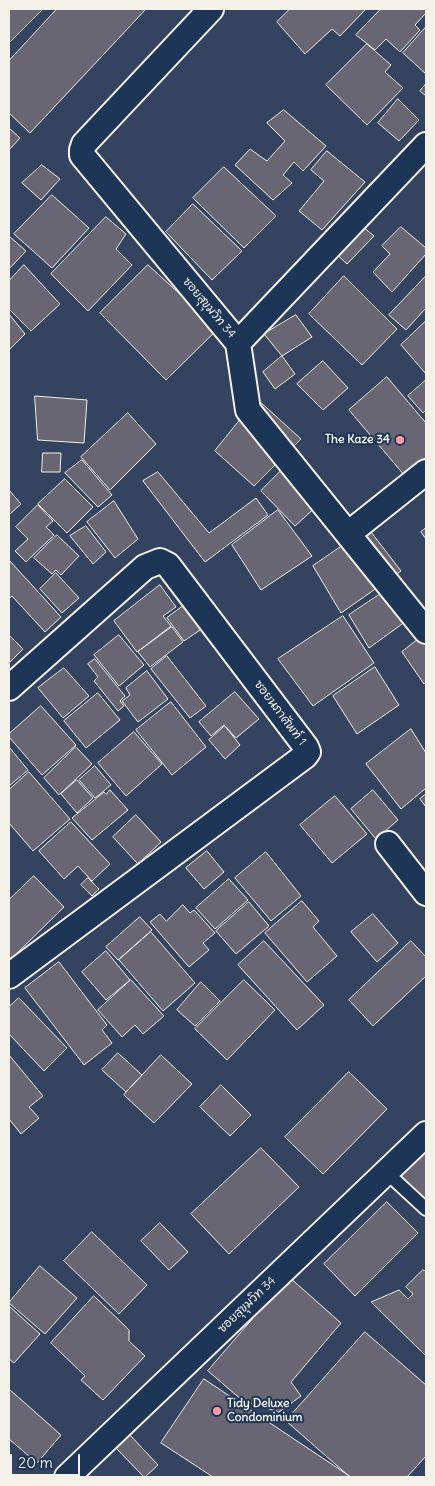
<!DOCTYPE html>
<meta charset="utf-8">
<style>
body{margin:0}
#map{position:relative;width:435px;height:1486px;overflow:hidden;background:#344460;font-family:Delius,sans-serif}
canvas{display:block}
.frame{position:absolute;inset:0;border:10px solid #f4f1e8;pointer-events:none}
.scale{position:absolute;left:10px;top:1454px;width:70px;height:22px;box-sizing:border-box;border:2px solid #f4f1e8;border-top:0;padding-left:6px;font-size:15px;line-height:18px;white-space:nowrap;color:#f4f1e8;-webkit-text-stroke:4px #1d3557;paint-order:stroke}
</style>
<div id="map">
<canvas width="435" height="1486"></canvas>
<div class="frame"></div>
<div class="scale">20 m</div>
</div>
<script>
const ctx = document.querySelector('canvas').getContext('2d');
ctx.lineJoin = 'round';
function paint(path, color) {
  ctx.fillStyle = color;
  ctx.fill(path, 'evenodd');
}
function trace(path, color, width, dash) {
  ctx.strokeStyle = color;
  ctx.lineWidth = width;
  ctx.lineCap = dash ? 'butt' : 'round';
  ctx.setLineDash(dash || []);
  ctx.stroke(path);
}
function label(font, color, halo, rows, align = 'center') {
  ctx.font = font + ' Delius,"Playpen Sans Thai",sans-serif';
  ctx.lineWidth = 4;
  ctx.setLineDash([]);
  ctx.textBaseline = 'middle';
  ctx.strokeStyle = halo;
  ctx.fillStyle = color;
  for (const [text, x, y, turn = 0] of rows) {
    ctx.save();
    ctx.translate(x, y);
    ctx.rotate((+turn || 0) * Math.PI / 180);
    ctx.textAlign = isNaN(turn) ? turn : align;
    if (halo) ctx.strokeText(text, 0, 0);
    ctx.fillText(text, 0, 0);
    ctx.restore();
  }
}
const building = new Path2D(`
 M9,9H43L9,43Z
 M57,9H146L30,133L9,113V61Z
 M290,9H366L340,36L332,29L305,54L277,22Z
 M381,9H426V13L415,25L420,30L400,52L386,39L375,50L356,35Z
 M426,27V74L403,53Z
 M367,44L391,65L385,72L403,88L367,125L326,85Z
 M426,84V96L420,91Z
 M398,99L419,120L399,141L378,123Z
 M284,110L326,146L303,171L294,162L283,175L292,183L273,200L235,165L250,149L267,161L285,141L267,123Z
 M9,128L20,138L9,150Z
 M327,151L365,182L322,230L299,211L324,181L311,170Z
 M42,165L60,179L41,200L22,183Z
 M224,167L276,216L244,248L193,198Z
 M52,195L89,228L52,268L14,234Z
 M193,204L242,251L212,280L166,232Z
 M106,217L126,234L116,249L132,265L88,311L51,274Z
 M357,222L374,236L347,264L331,249Z
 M401,227L426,248V254L392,292L373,272L390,254L382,246Z
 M9,236L26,251L9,269Z
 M24,265L60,304L31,331L9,309V281Z
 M148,265L181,295L199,279L232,315L166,380L100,313Z
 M344,276L397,329L362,365L309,314Z
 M426,276V308L406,330L389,315Z
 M9,314L25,334L9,350Z
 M296,315L312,337L282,356L264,334Z
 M426,321V374L401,345Z
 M282,356L295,374L275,389L263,372Z
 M323,361L348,388L323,410L297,384Z
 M387,377L426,423V457L405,476L349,410Z
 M426,380V410L423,413L408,396Z
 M35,396L87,400L84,443L38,440Z
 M257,399L301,439L254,486L215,451Z
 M128,413L156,444L110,490L81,457Z
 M43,453H61L60,472H42Z
 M296,456L330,494L295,526L261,491Z
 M82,460L112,495L98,507L65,473Z
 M158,472L209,533L256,498L268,515L205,562L143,481Z
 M65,479L93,507L67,533L38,504Z
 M9,490L21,504L9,515Z
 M114,501L138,539L115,558L87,522Z
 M38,505L53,521L46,527L54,535L26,562L15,551L28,539L16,527Z
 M278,510L312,556L261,590L232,545Z
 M86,526L106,552L93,564L70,536Z
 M368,528L401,571L341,613L313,566Z
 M426,528V539L421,532Z
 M57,535L79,556L61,575L56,570L52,574L34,558Z
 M9,560L61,617L45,632L12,596L9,599Z
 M56,573L79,598L62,613L40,589Z
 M160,585L176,607L163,616L171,626L137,652L114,621Z
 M391,587L409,619L369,648L349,615Z
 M186,604L203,628L184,641L167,618Z
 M343,616L374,663L313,706L278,659Z
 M172,627L183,642L150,667L138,652Z
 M426,633V682L424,684L402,652Z
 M9,635L23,649L9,663Z
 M119,635L144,665L119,686L94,655Z
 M167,656L206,706L190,718L151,669Z
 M95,659L125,696L120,701L124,706L118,711L94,681L98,677L88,664Z
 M375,667L399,705L357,734L333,696Z
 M64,668L89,696L63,718L38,688Z
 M147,671L168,699L138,722L122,701L130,695L126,688Z
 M235,692L259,719L236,738L224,725L211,736L199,722Z
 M98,693L120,720L86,748L64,721Z
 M171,702L206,747L172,775L136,730Z
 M41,706L76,745L42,775L9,737V734Z
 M225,726L240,745L225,759L209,740Z
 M411,729L426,753V788L401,809L366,764Z
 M134,732L162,764L126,796L98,763Z
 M9,747L28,770L9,786Z
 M76,747L92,764L59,795L44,778Z
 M95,766L111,785L95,798L79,780Z
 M29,772L70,819L33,851L9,823V790Z
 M77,780L93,798L77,813L61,794Z
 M110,790L128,810L92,840L72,818L104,792L106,794Z
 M373,790L398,820L376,839L351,809Z
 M426,794V807L420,799Z
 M335,796L367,834L332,863L300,825Z
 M136,815L161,842L138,864L113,837Z
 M71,822L110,864L92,881L78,866L64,879L39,851Z
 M207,851L224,872L204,889L186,868Z
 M266,852L301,896L271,921L235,878Z
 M34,876L64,907L9,961V900Z
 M88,878L99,889L92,896L81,885Z
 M229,879L248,900L215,929L196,908Z
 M302,901L319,921L313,927L337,956L307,982L265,933Z
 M249,902L269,926L236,954L216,931Z
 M183,905L190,913L194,910L215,933L203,943L209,950L189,967L150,922L160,914L166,921Z
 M373,914L398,943L377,962L351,932Z
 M140,917L152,930L118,960L106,947Z
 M151,932L195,983L163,1011L119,960Z
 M264,941L324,1005L297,1030L238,965Z
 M411,941L426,957V976L373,1026L349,1000Z
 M106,951L130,980L106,1000L82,972Z
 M59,962L107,1025L102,1030L112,1043L84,1065L25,988Z
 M131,980L164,1016L143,1034L135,1025L122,1037L98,1010Z
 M244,980L275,1010L227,1060L195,1029Z
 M201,982L220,1001L195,1026L177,1010Z
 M19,998L67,1048L44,1071L9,1034V1007Z
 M118,1053L142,1075L126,1092L102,1070Z
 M9,1055L43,1096L29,1107L39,1118L21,1134L9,1119Z
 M161,1055L192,1084L154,1123L124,1095Z
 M349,1072L387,1109L323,1174L285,1137Z
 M221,1085L251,1115L230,1136L200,1107Z
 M261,1148L299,1187L229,1254L191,1214Z
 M424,1148L426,1151V1196L422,1200L397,1174Z
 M387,1202L418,1233L355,1296L324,1264Z
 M160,1223L188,1252L169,1270L141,1241Z
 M92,1232L147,1285L119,1314L64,1261Z
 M40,1266L77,1298L45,1334L9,1303Z
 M423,1270L426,1271V1356L371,1302L399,1290L408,1299L413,1294L406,1287Z
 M289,1277L341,1323L291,1382L301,1396L279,1412L243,1401L208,1371Z
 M94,1296L129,1330V1341L145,1356L103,1400L81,1380L85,1376L51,1343Z
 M9,1306L40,1334L14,1363L9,1359Z
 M365,1332L426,1385V1456L407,1477H350L286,1421Z
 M204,1379L351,1477H213L161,1443Z
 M9,1389L61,1435L37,1463L9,1439Z
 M129,1434L158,1465L145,1477H144L115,1447Z`);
const lane = new Path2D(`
 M386,1172L426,1209`);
const street = new Path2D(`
 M211,9L84,144L82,150V155L238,343L248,410L426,631
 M238,343L426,145
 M348,534L426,472
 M9,688L145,567L160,561L168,565L306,747L308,752L305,756L9,976
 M388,844L426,893
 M67,1477L426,1134`);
const markers = [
 [400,440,5,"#ff9aa2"],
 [217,1411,5,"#ff9aa2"]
];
const streetNames = [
 ["ซอยสุขุมวิท 34",209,308,50],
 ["ซอยนภาศัพท์ 1",280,713,53],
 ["ซอยสุขุมวิท 34",247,1305,-44]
];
const poiNames = [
 ["The Kaze 34",390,440],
 ["Tidy Deluxe",227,1404,"left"],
 ["Condominium",227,1418,"left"]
];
paint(building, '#696674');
trace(building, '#f4f1e8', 1);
trace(lane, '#f4f1e8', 16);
trace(street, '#f4f1e8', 28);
trace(lane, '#1d3557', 12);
trace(street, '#1d3557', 24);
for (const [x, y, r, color] of markers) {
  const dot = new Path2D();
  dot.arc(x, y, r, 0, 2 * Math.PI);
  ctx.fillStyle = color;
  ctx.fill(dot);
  trace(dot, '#1d3557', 2);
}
label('12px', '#f4f1e8', '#1d3557', streetNames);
label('bold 12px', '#f4f1e8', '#1d3557', poiNames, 'right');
</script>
